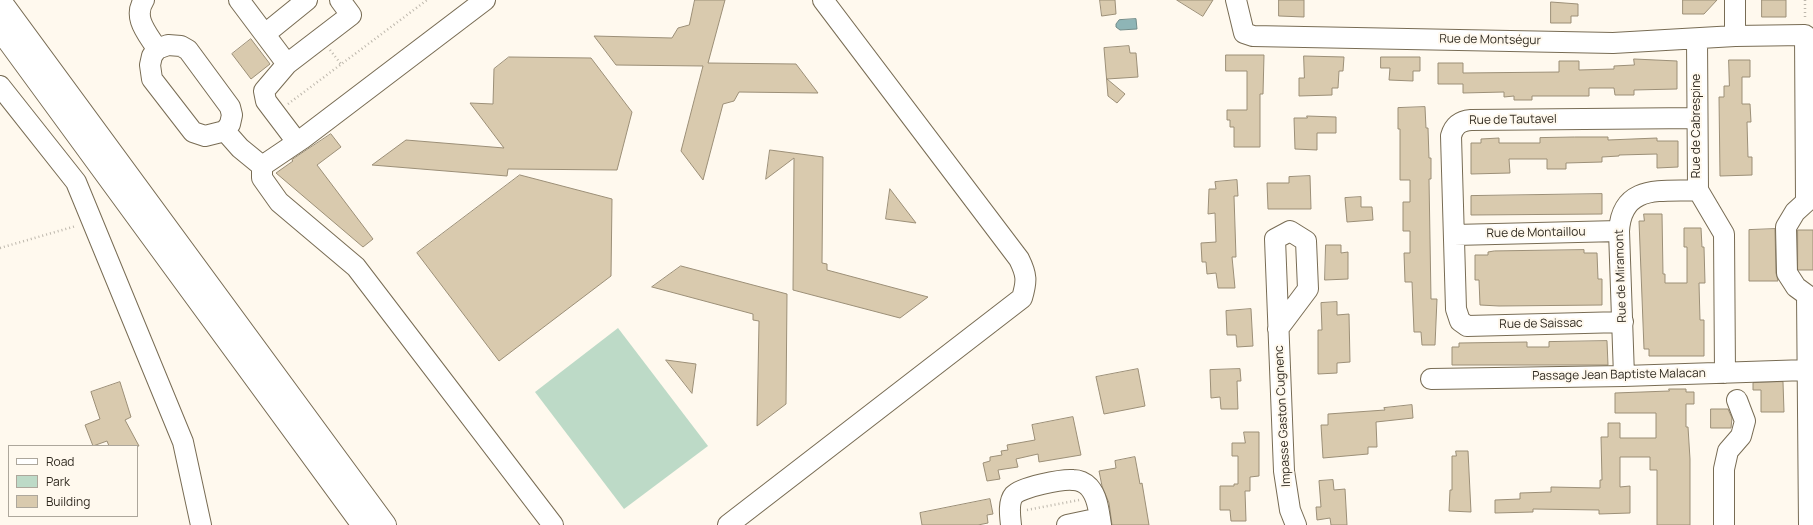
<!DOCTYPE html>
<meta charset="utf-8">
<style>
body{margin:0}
#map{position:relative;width:1813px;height:525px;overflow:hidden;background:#fff9ee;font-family:Manrope,sans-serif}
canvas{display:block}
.legend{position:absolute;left:8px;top:445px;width:130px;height:72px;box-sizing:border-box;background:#fff9ee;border:1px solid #ada79c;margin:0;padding:5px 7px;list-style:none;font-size:12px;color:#312b21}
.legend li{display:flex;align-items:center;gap:8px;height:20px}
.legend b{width:20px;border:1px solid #ada79c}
</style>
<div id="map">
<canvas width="1813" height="525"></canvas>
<ul class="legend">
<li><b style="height:5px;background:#fff"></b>Road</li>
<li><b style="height:11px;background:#bddac7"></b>Park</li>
<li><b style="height:11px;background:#d9caae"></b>Building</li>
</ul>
</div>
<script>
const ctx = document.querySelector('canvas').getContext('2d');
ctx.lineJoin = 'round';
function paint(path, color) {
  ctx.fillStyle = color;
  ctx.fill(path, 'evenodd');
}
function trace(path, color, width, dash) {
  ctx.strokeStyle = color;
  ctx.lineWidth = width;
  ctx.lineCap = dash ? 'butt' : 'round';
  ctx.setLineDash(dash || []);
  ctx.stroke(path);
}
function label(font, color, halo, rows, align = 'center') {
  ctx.font = font + ' Manrope,sans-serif';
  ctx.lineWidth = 4;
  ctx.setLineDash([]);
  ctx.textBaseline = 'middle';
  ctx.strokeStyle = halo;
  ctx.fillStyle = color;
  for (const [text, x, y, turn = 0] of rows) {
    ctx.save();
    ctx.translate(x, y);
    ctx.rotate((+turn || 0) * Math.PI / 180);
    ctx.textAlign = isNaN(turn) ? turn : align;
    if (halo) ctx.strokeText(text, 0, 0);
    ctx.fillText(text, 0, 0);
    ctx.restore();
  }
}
const green = new Path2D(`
 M618,328L708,446L624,509L535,392Z`);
const water = new Path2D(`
 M1136,19L1137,29L1120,30L1116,27V24L1119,20Z`);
const building = new Path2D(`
 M695,0H725L708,63L796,64L818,93L739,92L734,101L723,104L703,180L681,151L703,66L616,65L594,36L672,38L678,28L689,25Z
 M1100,0H1115L1116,14L1102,16Z
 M1177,0H1213L1203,16Z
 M1279,0H1304V17L1279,16Z
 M1683,0H1717L1704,14H1683Z
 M1762,0H1786V17H1762Z
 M1551,2L1578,4V16H1571V23H1551Z
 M251,39L270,64L251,79L232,54Z
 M1129,46L1130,53H1136L1138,77L1107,79L1125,94L1117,103L1108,96L1104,48Z
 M1226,55H1264L1263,94H1260V147H1234V127H1230V120H1227V110H1247V71H1226Z
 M1304,56L1344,57L1343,71H1339L1338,88H1332V95L1299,96V78H1304Z
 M509,57L591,58L632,112L617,170L508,169L507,176L372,165L406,140L504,148L470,103L493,104L494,69Z
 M1381,57H1420V71H1413V81L1389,80L1390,68H1381Z
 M1634,59L1677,61V89L1634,90V95H1615L1614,88H1589V96H1532V100H1514V96L1504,97V92L1463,93V84H1438V63H1463V73L1559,72V61H1579V70L1614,69V66L1634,65Z
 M1729,60H1750V77H1742V104H1750L1751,122H1747L1748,157H1752V175L1720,176L1719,97H1724V86H1729Z
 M1425,107L1426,128H1428L1429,158H1431V179H1429L1431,299H1437L1435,345H1422L1421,332H1414L1412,282H1405L1404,253H1410V231H1403V202H1410V180H1400V129H1398V108Z
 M1307,116L1336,117V133H1317V150L1295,149L1294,118H1307Z
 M331,134L341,147L317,165L373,239L363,247L276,173L293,161L292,160Z
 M1575,137H1608V140L1657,138V141H1678V167L1657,168V154L1619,155V156L1602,157V162L1566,163V169H1547V159H1509L1510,173L1471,174V143H1481V139L1499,138V143H1540V138Z
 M770,150L823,157L822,263L827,264V270L928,297L900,318L793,290L794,158L766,179Z
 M520,175L612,199L611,276L499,361L417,253Z
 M1310,176L1311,209H1268L1267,183H1289V177Z
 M1237,180L1238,196H1234L1236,257H1232L1235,288H1218L1216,273L1207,274L1206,262H1202L1201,243L1216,242L1215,213L1208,214L1209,189H1216L1215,182Z
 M890,189L916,223L886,219Z
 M1602,194V214L1471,215V196Z
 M1361,197V207H1372L1373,220L1347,222L1345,198Z
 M1644,214H1662L1663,274H1665V283H1687V247H1684V228H1701L1702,247H1704L1705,283H1699L1700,320H1704V356H1649V349H1644L1639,221H1644Z
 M1775,229L1776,273L1778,281H1749V230Z
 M1798,230H1813V270H1798Z
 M1326,245H1341V253L1348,252V279L1325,280Z
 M1584,250V253H1597L1598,279H1602V305L1499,306L1480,305L1479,280H1475V255H1488V252L1494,251Z
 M681,266L787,294L786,404L757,426L759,321L753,320V314L652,287Z
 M1337,302V315L1349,314L1350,362L1337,363V373L1318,374V330H1322L1321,303Z
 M1251,309L1253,346L1237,347L1236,335H1227L1226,311Z
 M1607,341L1608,365H1452V347H1459V343L1527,342V347H1549V342Z
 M666,360L696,364L692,393Z
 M1138,369L1145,406L1104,414L1096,377Z
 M1240,369L1241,381H1237L1238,409H1221L1220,397L1211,398L1210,370Z
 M120,382L131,417L125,420L139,446H109L107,441L93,446L85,425L100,419L91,392Z
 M1783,382L1784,412H1761V390H1753V383Z
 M1669,389H1686V392H1694V404H1686V427H1688L1690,459V525H1657V470H1650V457H1620V487L1630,486V513L1599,514V510L1533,509V512L1495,513V500L1520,499V493L1551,492V487L1600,488V480H1602L1601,437H1608V423H1620V438H1656V413H1615V393L1669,391Z
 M1412,405L1413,418L1376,422L1377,447H1368V454L1323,458L1321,425H1328V414L1385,410L1384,408Z
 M1711,409H1728L1732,418L1731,428H1711Z
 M1073,417L1081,455L1039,462L1038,454L1016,459L1018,467L998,470L1000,479L987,481L983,463L990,461V457L1002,455L1001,451L1008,450L1007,445L1035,440L1032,425Z
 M1244,432H1259V476L1250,477V491H1245L1246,521H1231L1230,510H1220V486H1234V484H1238V456H1232V443H1245Z
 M1456,451H1468L1471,512L1449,511L1450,490H1452V456H1456Z
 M1135,457L1140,484L1142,483L1149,525H1112L1109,503L1102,486L1099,471L1116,468L1115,461Z
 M1333,480L1334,490L1345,489L1347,525H1331L1330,518L1317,520L1316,507H1321L1319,481Z
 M990,499L993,514L987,515L988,523L978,525H922L920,513Z`);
const path = new Path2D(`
 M1805,0V19
 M330,50L341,64
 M288,104L427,0
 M0,248L76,226
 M1027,510L1079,500`);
const minor = new Path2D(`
 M144,0C132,18 148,34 157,49
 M239,0L287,64L351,15L340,0
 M1236,0L1244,33L1253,36L1613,43L1735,36V0
 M265,34L307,0
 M1735,36L1805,35L1806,202L1795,212L1786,227L1787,273L1796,287L1807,295L1809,525
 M1697,39L1698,190L1724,234L1725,373
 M168,45L181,46L188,50L230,107L232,115L230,124L225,131L205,136L193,132L152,79L150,65L152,56L157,49Z
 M287,64L264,91L266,101L297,142
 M0,86L76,182L183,442L201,525
 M225,131L240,148L262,166V178L279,202L356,267L553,525
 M262,166L302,139L485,0
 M1454,235L1619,231
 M1623,322L1467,326L1460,321L1456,309L1451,136C1454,125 1460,121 1471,120L1697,118
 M1278,329L1308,289L1306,241L1290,231L1275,239L1284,471L1290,510L1296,525
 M1624,376L1619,231C1622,183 1662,192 1698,190
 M1431,379L1624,376L1807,370L1813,372
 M728,525L1022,298C1027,281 1027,275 1019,259L823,0
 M1011,525C1010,516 1008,502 1014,495C1021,487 1062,479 1073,480C1079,480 1085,483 1089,487C1098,497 1099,513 1101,525
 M1067,525L1100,518
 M1724,525V469L1728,451L1741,436L1745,421L1737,400`);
const highway = new Path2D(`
 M0,1L385,525
 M0,29L363,525`);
const streetNames = [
 ["Rue de Montségur",1490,40,1],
 ["Rue de Tautavel",1513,120,-1],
 ["Rue de Cabrespine",1697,126,-90],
 ["Rue de Montaillou",1536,233,-1],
 ["Rue de Miramont",1621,276,-92],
 ["Rue de Saissac",1541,324,-1],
 ["Passage Jean Baptiste Malacan",1619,375,-1],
 ["Impasse Gaston Cugnenc",1283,416,-93]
];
paint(green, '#bddac7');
paint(water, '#8eb5b6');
trace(water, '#728c89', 1);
paint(building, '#d9caae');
trace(building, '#9c8f77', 1);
trace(minor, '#786c54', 22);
trace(highway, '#786c54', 24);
trace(path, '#bdb7ac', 2.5, [1, 3]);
trace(minor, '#fff', 20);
trace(highway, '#fff', 22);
label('12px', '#312b21', '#fff9ee', streetNames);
</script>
